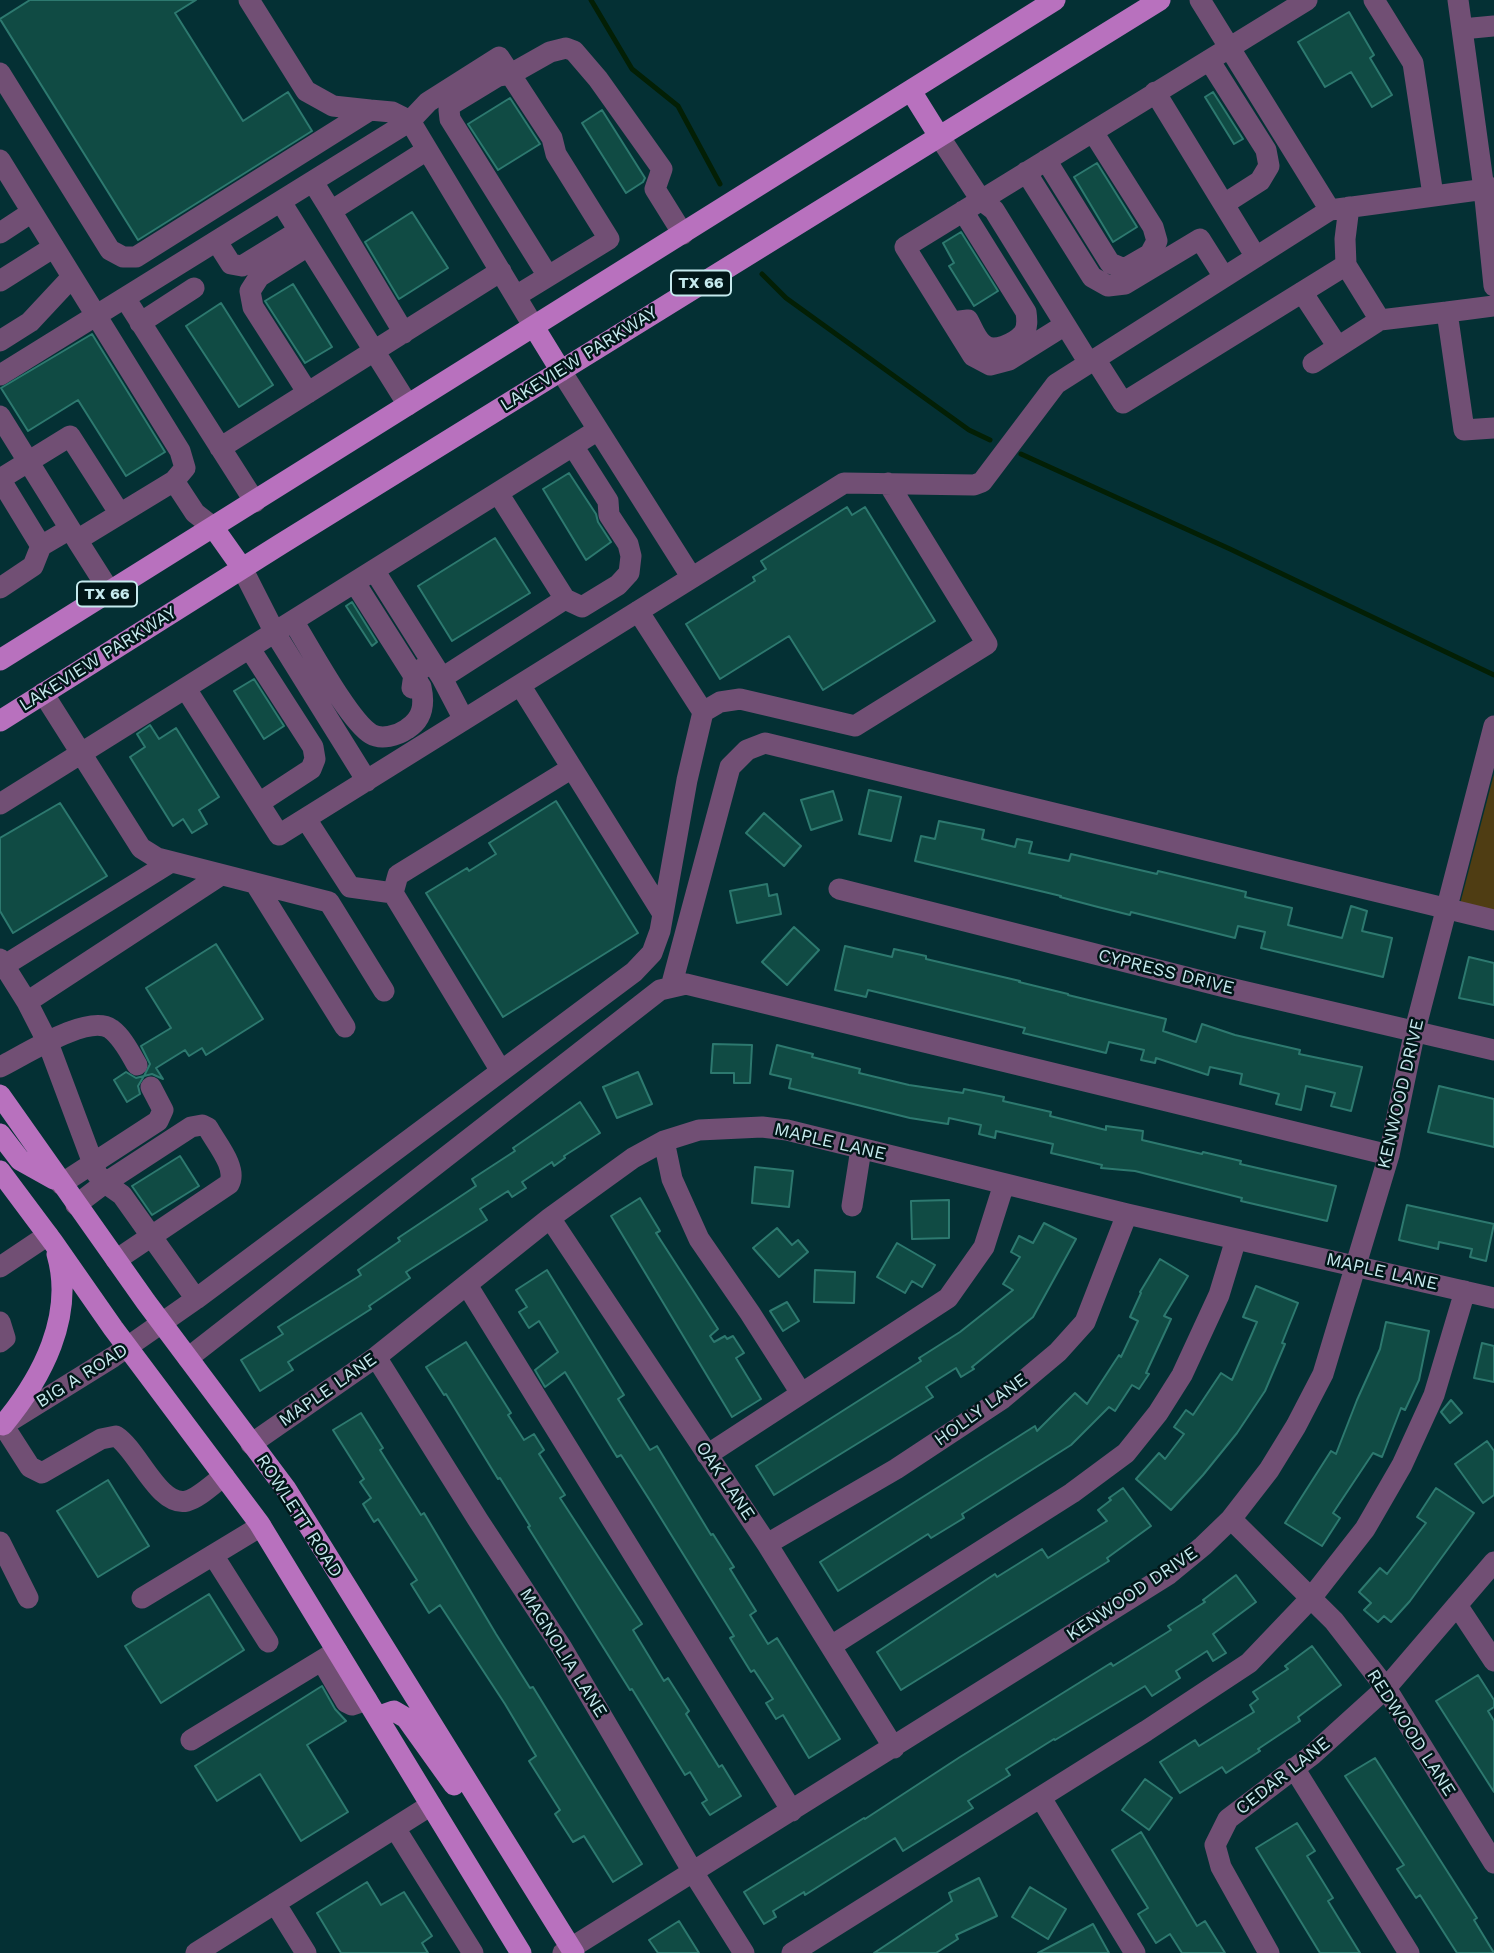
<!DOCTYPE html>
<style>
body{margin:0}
canvas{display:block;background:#043034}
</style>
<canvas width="1494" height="1953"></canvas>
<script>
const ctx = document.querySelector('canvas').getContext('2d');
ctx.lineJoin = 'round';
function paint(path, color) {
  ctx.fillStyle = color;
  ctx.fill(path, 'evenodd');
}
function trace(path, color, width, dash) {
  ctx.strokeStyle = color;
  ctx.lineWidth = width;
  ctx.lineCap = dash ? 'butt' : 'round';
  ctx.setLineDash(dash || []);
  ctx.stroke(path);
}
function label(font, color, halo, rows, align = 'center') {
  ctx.font = font + ' "Work Sans",sans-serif';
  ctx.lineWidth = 5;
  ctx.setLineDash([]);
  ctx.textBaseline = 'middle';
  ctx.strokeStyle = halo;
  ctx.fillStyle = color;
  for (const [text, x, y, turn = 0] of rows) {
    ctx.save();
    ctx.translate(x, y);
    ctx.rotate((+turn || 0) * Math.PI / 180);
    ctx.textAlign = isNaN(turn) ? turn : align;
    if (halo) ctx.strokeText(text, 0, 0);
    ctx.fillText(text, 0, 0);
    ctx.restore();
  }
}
const green = new Path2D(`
 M1494,774V912L1460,904Z`);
const stream = new Path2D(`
 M591,0L632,69L678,106L720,184
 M762,274L786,298L969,430L990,440
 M1021,454L1230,549L1494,675`);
const building = new Path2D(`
 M30,0H196L175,13L243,121L288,92L312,131L138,240L0,19Z
 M1349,12L1374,55L1370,58L1392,95L1372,107L1351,72L1325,87L1298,42Z
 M1213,92L1243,139L1234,144L1205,97Z
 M510,98L540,144L498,170L468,124Z
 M602,110L645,178L643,182L626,193L582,123Z
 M1097,163L1137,227L1113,242L1074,177Z
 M412,212L448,268L399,299L365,242Z
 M961,232L998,291L974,306L949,266L954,263L943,243Z
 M293,284L332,347L305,363L265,301Z
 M221,303L273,385L239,407L186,326Z
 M92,334L165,452L126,476L78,400L28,431L1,388Z
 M569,473L596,514L598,522L611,542L586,560L543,489Z
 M847,507L852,515L865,507L935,621L823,690L789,636L720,679L686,624L755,581L753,577L766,569L761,561Z
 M495,538L530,593L452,641L418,586Z
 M352,602L377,642L372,646L346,606Z
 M254,679L284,726L264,739L234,691Z
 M150,725L159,739L176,728L219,797L199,810L207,824L192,833L183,819L173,826L130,757L145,747L137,734Z
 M869,790L901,797L891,841L859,834Z
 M833,791L842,820L811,830L801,800Z
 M556,801L638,933L503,1017L426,893L467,868L469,871L496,854L489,843Z
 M60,803L107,876L13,933L0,911V838Z
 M764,813L801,846L784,866L746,833Z
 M939,821L984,830L982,839L1015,847L1017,839L1032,842L1029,853L1069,861L1071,854L1157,874L1158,871L1246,892L1245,897L1292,908L1288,925L1342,938L1351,906L1367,911L1362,931L1392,938L1383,977L1261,948L1265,932L1238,926L1235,938L1131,912L1130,915L1098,907L1060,897L1061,896L915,861L921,836L935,839Z
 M767,884L769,896L777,894L781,914L737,923L730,891Z
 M794,927L819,950L787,985L762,962Z
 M216,944L263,1019L206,1055L202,1048L189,1056L185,1050L156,1068L163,1079L152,1074L144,1076L138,1086L140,1094L127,1102L114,1080L126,1072L136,1078L144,1076L150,1064L141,1046L171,1028L146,988Z
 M845,946L892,957L894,949L926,956V959L1020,981L1019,982L1068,994V995L1166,1019L1163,1031L1196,1042L1202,1024L1235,1035L1300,1050L1299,1054L1362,1067L1351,1111L1331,1106L1335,1093L1306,1086L1301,1110L1276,1104L1279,1094L1240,1084L1242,1074L1210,1067L1208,1075L1156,1058L1155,1063L1141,1060L1144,1050L1109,1042L1106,1053L1023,1033L1025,1028L926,1004L868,990L866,997L835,990Z
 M1469,957L1494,963V1005L1459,998Z
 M713,1044L752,1045L750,1083H734V1073H711Z
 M777,1045L813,1054L812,1057L860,1069L859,1073L909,1085L963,1093L964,1089L1004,1097L1003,1101L1051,1112L1050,1116L1106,1130V1126L1143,1131L1142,1140L1202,1154L1203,1152L1241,1161L1240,1164L1336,1186L1327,1221L1241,1201L1242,1198L1135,1171L1101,1168L1102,1165L1051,1153L1053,1144L996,1131L995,1138L979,1134L981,1125L949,1118L948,1124L910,1118L789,1088L791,1079L770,1074Z
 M638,1072L652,1104L617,1118L603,1087Z
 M1439,1086L1494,1099V1147L1428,1132Z
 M580,1102L600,1133L564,1156L565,1158L554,1166L552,1162L522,1182L526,1188L512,1197L508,1191L480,1209L487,1220L406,1272L410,1278L369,1306L371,1309L288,1362L293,1370L260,1391L241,1360L283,1334L278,1327L361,1275L358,1270L400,1241L398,1238L476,1186L472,1179L515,1151L513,1148Z
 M180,1156L199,1186L152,1215L132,1186Z
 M755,1167L793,1171L789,1207L752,1203Z
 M640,1198L660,1231L656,1233L718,1329L710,1336L714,1342L725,1336L727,1339L733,1336L744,1353L736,1358L761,1399L732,1417L611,1216Z
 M949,1200V1238L912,1239L911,1201Z
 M1407,1205L1494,1224L1486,1261L1470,1257L1472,1249L1439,1242L1438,1249L1399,1240Z
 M1044,1223L1076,1239L1033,1317L972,1367L974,1369L961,1377L956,1368L926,1387L933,1397L774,1495L756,1466L921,1361L919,1358L960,1332L1013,1290L1003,1284L1020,1257L1011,1252L1019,1236L1033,1243Z
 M777,1228L792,1245L798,1240L808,1252L779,1277L753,1248Z
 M897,1243L935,1265L922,1287L912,1281L905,1293L877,1277Z
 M1160,1259L1188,1276L1164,1316L1171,1319L1146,1373L1149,1374L1139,1389L1132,1385L1115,1411L1109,1407L1071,1445L962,1514L964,1518L931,1538L928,1534L838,1591L820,1562L1035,1426L1037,1431L1075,1393L1087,1404L1119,1355L1121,1357L1138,1321L1130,1317L1141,1293L1140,1292Z
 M547,1270L624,1395L618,1399L650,1450L657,1446L711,1535L713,1534L734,1567L730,1569L756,1611L750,1615L768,1644L777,1638L840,1739L809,1758L783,1715L776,1719L766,1703L773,1699L754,1670L751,1672L730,1638L734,1636L649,1499L621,1455L617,1457L565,1372L545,1387L535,1370L558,1352L539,1321L529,1328L519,1312L527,1307L516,1290Z
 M815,1270L855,1272L854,1303L814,1302Z
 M1256,1286L1298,1303L1282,1343L1285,1344L1265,1391L1237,1433L1203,1475L1171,1510L1136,1479L1159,1453L1165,1459L1184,1434L1174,1427L1186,1410L1193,1415L1221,1373L1232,1380L1257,1322L1243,1317Z
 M787,1302L799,1321L783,1331L770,1311Z
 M1386,1322L1429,1331L1419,1380L1405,1410L1401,1408L1382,1457L1373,1453L1333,1513L1340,1518L1322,1546L1285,1523L1331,1451L1336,1454L1357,1400L1380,1349Z
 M466,1342L511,1413L508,1415L524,1440L534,1434L544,1450L539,1454L565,1495L560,1498L642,1624L633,1630L664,1681L668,1678L689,1711L686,1714L719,1767L722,1765L741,1796L710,1815L702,1803L707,1800L690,1772L685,1775L632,1689L630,1690L528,1527L530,1526L500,1478L498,1479L446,1394L444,1395L426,1367Z
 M1482,1343L1494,1346V1382L1474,1378Z
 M1451,1400L1462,1413L1450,1423L1441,1412Z
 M361,1413L383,1448L380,1450L421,1515L424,1513L496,1634L530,1688L533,1687L642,1864L613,1882L584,1836L573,1842L555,1814L560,1810L529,1761L536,1756L505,1704L440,1605L429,1613L411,1584L417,1580L378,1519L374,1522L363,1504L371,1498L360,1482L364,1479L333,1430Z
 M1487,1441L1494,1451V1495L1483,1503L1455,1464Z
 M108,1480L149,1546L98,1577L57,1511Z
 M1123,1488L1151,1526L1107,1558L1109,1561L901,1690L877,1652L995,1574L997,1577L1042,1549L1048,1558L1107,1521L1098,1510L1111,1500L1109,1498Z
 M1436,1488L1474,1513L1410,1601L1391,1622L1384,1616L1378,1622L1364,1610L1371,1603L1359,1592L1380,1568L1387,1574L1426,1523L1417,1517Z
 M1236,1575L1256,1602L1213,1634L1226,1653L1213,1661L1207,1651L1176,1671L1180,1678L1152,1696L1145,1686L1055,1740L1054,1739L1006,1769L1010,1775L968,1801L973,1808L903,1851L895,1838L805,1895L804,1892L773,1911L776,1917L764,1924L744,1892L864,1818L865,1819L960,1757L1111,1663L1113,1666L1171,1630L1168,1626L1205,1602L1203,1600Z
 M209,1594L244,1650L161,1703L125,1646Z
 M1312,1646L1341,1685L1298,1717L1300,1721L1258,1749L1260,1751L1226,1773L1222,1767L1180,1793L1160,1762L1195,1740L1199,1746L1254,1712L1250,1705L1258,1699L1253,1692L1288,1669L1285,1666Z
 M1478,1675L1494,1700V1707L1488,1711L1494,1721V1792L1436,1701Z
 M322,1686L335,1709L346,1721L307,1745L348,1812L301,1841L260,1774L217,1801L195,1766Z
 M1375,1758L1477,1918L1474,1920L1494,1953H1457L1420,1895L1416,1898L1397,1869L1404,1865L1345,1776Z
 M1145,1779L1172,1798L1149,1830L1122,1810Z
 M1297,1823L1315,1851L1307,1856L1333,1898L1328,1901L1360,1953H1320L1256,1848Z
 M1141,1832L1197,1926L1205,1921L1225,1953H1182L1170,1934L1156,1943L1138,1914L1148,1908L1112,1850Z
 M979,1878L997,1916L956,1935L958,1939L936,1953H874L952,1901L949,1893Z
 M367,1882L381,1905L404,1892L432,1936L422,1943L428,1953H341L317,1913Z
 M1030,1887L1066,1909L1048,1939L1012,1917Z
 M679,1921L699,1953H658L649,1940Z
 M1093,1924L1109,1953H1038Z`);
const minor = new Path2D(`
 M249,0L306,91L333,106L370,110
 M1200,0L1330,210L1494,188
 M1374,0L1413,63L1433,195
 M1458,0L1484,189L1494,286
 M1462,29L1494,26
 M1209,60L1266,150L1269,166L1260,181L1224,204
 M0,73L110,250L123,257H136L370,110L392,112L410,121L534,327
 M1155,92L1256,257
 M939,136L981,200L994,210L1089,363
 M0,160L180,451L185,468L174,481
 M1046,160L1110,263L1124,269L1150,254L1157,241L1153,227L1093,132
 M1026,172L1092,277L1108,286L1125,284L1200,239L1224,277
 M313,182L331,211L427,150
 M281,202L408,405
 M1349,207L1345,239L1346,265L1380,320L1447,312
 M331,211L404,333
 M0,233L32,212
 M217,242L231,264L242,266L299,231
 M548,276L450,119L449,110L452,104L498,76L511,74L550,52L566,48L574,51L598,79L662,169L655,189L683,234
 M0,281L54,247
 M1302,292L1338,347
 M125,298L255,502
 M1494,306L1447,312L1464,430L1494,428
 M952,322L968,320C972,327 976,339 983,344C993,354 1015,343 1023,334C1028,328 1027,319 1026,312L963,211
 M140,323L194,288
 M1065,325L1009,360L990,365L973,356L905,247L1307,0
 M0,341L30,322L72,277
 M1095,359L1123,403L1346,265
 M1313,363L1380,320
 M561,371L692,578
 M0,375L410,121L428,102L499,57L552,138L556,154L609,239L516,296
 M308,393L253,307L250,291L259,277L308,246
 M0,416L77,540
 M220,448L501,271
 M0,479L70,436L120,514
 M0,479L41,546
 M242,568L275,633L367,781
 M374,570L442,678L464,720
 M0,588L33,566L41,546L70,529
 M110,592L77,540L174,481L195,513L213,527
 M565,599L582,607L618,585L629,573L631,556L628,544L609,515L608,501L573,446
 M638,611L703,712L720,702L740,699L855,726L987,644L888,483
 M293,621C309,646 349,721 371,734C381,740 397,736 407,729C423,719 425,705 421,687L355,583
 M250,649L313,747L315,759L311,769L259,803
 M442,678L565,599L498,493
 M520,685L572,768
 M412,688L414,674L432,662
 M186,689L279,835L844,483L974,485L982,482L1056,384L1330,210
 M43,693L141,848L157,858L329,902L384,991
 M0,804L598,430
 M306,819L350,887L393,893
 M255,883L345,1027
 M839,889L1225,987L1494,1050
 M0,959L27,1002L48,1043L97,1174L105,1183L122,1195L196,1299L113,1357L5,1424
 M0,968L171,862
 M671,987L730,767L747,750L765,743L1494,920
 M27,1002L221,875
 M0,1067C23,1056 88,1013 111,1029C123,1038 130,1053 137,1065
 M501,1071L393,893L398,875L572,768L663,914
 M664,1141L672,1179L699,1239L750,1313L801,1393
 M61,1184L158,1121L163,1110L151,1087
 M76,1205L105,1183L191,1127L202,1125L208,1128C216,1143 238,1168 229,1184L116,1260
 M852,1206L861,1149
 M550,1218L767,1544L894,1748
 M0,1267L48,1235
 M467,1285L792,1811
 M196,1299L634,972L652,953L660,931L687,780L703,712
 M0,1322L5,1338L0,1342
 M376,1357L478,1520L562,1648L693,1872L744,1953
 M188,1358L660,990L686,984L1389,1155
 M3,1425L30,1467L42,1473L101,1439L116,1436C138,1450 159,1508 187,1501C199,1498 214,1483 224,1476
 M251,1444L376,1357L550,1218L633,1158L664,1141L699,1130L762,1127L787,1130L1127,1214L1494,1298
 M707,1455L948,1298L984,1247L1004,1184
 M1231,1519L1334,1621L1386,1688L1494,1863
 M0,1542L28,1598
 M767,1544L896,1469L1002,1399L1058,1352L1085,1322L1127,1214
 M213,1555L268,1642
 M142,1598L261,1526
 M1457,1605L1494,1661
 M831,1646L1072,1493L1126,1453L1158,1413L1182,1375L1219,1295L1236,1239
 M322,1661L346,1702L352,1705L367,1700
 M191,1740L337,1651
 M1294,1768L1409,1953
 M1041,1798L1135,1953
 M395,1828L473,1953
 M275,1903L306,1953
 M196,1953L431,1805
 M563,1953L1169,1574L1203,1546L1231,1519L1269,1470L1296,1426L1323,1374L1389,1155L1415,1030L1494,726
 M792,1953L1146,1731L1249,1663L1311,1598L1365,1529L1402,1465L1434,1395L1465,1291
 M1269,1953L1221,1867L1215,1845L1228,1819L1312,1755L1386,1688L1494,1562`);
const major = new Path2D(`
 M911,91L939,136
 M534,327L561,371
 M213,527L242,568
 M0,660L1055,0
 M0,721L281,544L1160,0
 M0,1095L146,1302L286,1489L574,1953
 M0,1134L20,1160L54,1179
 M0,1171L53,1242L113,1328L259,1523L521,1953
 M3,1425C42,1378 75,1316 57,1254
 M377,1717L394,1711L406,1718L454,1785`);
const shields = [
 [701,283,60],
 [107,594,60]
];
const shieldNames = [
 ["TX 66",701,283],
 ["TX 66",107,594]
];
const streetNames = [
 ["LAKEVIEW PARKWAY",579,359,-32],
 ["LAKEVIEW PARKWAY",98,659,-32],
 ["CYPRESS DRIVE",1166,972,14],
 ["KENWOOD DRIVE",1401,1094,-77],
 ["MAPLE LANE",830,1142,13],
 ["MAPLE LANE",1382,1272,13],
 ["BIG A ROAD",82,1376,-32],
 ["MAPLE LANE",328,1390,-35],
 ["HOLLY LANE",981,1410,-36],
 ["OAK LANE",725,1481,56],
 ["ROWLETT ROAD",299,1516,57],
 ["KENWOOD DRIVE",1132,1594,-34],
 ["MAGNOLIA LANE",563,1653,58],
 ["REDWOOD LANE",1411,1733,57],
 ["CEDAR LANE",1283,1776,-38]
];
paint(green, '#4f3d13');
trace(stream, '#031f05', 5);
paint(building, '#104b44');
trace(building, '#2d796f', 2);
trace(minor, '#714f74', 21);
trace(major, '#b871be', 21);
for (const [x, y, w] of shields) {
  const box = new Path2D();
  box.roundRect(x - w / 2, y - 12.5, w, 25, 5);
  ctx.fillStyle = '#011618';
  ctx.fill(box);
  trace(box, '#c5e9ed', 2);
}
label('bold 16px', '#c5e9ed', null, shieldNames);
label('18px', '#c5e9ed', '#011618', streetNames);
</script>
